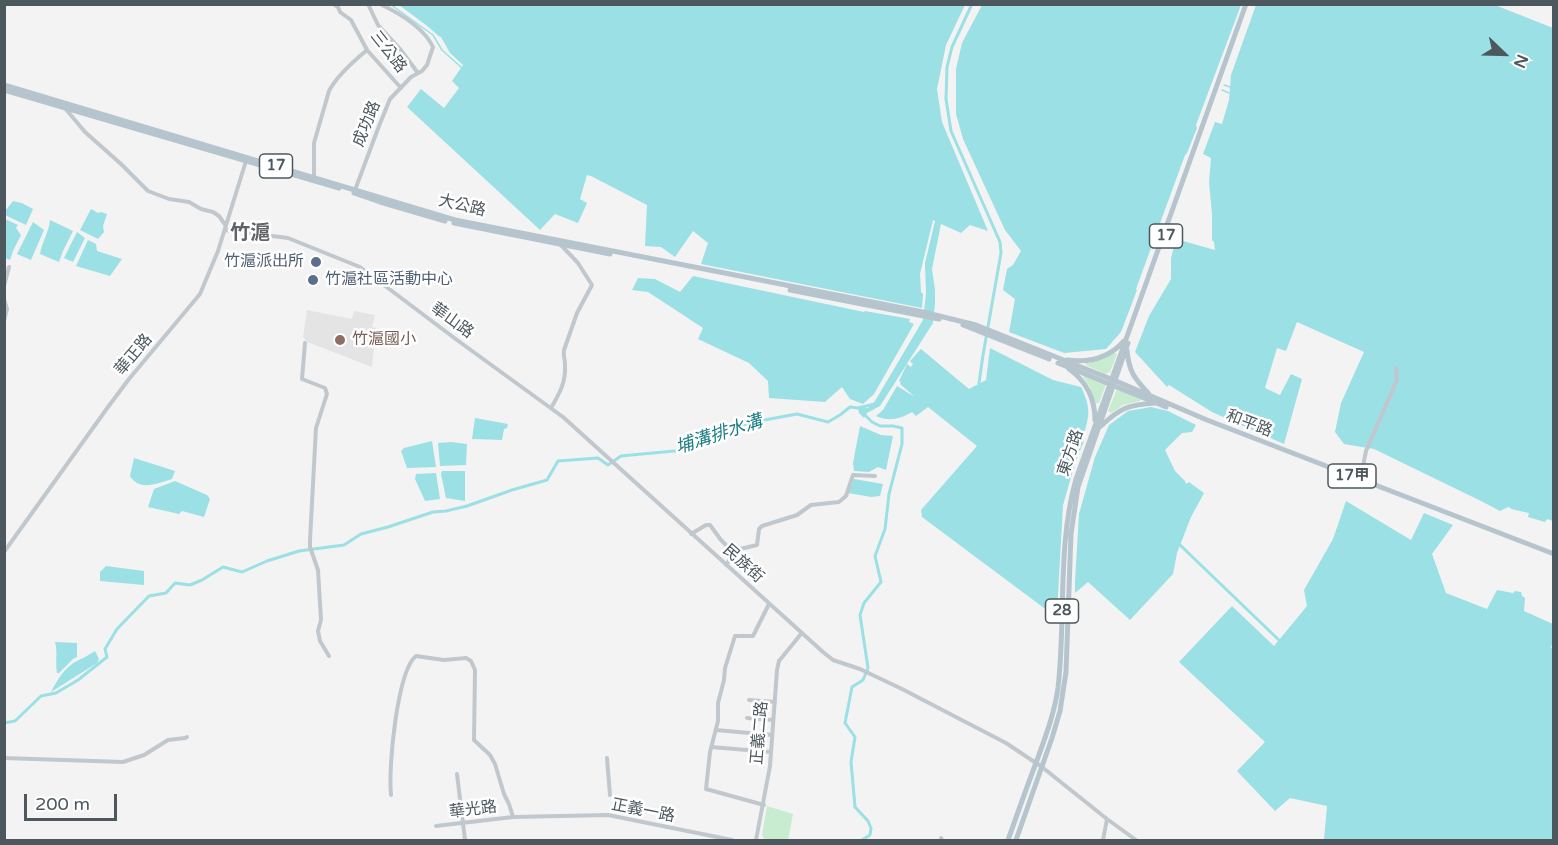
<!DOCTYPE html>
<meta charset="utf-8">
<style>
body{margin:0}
#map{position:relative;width:1558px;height:845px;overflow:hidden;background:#f4f3f3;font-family:"Varela Round",sans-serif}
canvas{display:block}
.frame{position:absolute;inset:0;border:6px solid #4c585e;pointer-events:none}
.north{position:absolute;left:1474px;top:24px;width:60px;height:60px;-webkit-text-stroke:4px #fff;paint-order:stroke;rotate:113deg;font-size:16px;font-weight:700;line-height:24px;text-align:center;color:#4c585e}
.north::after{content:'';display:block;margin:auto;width:21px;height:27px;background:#4c585e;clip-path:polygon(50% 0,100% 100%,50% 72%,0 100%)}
.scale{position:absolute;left:24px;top:794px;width:93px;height:27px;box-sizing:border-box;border:3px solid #4c585e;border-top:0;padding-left:8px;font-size:18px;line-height:21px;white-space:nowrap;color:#4c585e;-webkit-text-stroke:4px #fff;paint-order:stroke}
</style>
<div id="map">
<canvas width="1558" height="845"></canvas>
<div class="frame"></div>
<div class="north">N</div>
<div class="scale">200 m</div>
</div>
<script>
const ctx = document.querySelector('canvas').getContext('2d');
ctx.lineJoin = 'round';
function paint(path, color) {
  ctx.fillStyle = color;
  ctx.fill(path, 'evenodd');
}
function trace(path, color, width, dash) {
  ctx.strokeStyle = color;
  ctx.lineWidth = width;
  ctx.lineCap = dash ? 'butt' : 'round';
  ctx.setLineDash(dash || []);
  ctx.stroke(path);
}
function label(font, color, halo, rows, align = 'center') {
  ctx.font = font + ' "Varela Round","Noto Sans TC",sans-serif';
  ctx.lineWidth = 5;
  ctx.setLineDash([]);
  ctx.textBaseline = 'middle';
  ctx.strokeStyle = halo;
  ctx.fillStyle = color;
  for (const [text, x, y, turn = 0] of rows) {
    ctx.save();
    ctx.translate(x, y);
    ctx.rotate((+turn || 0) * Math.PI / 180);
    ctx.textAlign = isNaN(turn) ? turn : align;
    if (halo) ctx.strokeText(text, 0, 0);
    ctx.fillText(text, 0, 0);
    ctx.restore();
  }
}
const education = new Path2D(`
 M307,310L352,319L354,311L375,315L372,327L376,328L372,367L307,342L303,337Z`);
const green = new Path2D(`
 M1114,353L1117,354L1110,372L1105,374L1086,365L1085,363L1087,362Z
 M1085,375L1106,384L1099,403H1096L1095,401L1090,387L1083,377Z
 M1117,389L1142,399L1140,401L1123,405L1111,413L1108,411Z
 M767,806L793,814L788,840H765L762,835Z`);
const water = new Path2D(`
 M399,5H965L946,45L937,89L942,122L988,231L970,225L961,233L941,224L932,269L935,290V304L933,323L880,406L867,413L864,418L859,413L858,408H868L875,401L923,320L926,293L925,263L935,221L933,220L920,274L921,292L923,294L922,308L701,264L708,243L693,231L675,257L661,247L645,246L647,205L591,176L587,175L580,199L587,203L578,223L555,214L540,230L407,107L421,89L444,108L459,88L452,81L463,65L450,53L441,37H440L426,25Z
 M982,5H1241L1196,125L1197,128L1187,153L1185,155L1136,289L1137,290L1121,332L1106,349L1064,353L1009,332L1015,299L1003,290L1007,269L1013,265L1021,251L1005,230L963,139L956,114V69L962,43Z
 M1256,5H1495L1553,28V521L1547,519L1545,522L1528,517L1529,513L1511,509V508L1508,507L1500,511L1481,501L1374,449L1344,444L1335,432L1341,403L1364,352L1297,322L1286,351L1277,348L1265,388L1280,395L1291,374L1302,379L1284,444L1212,412L1169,385L1167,387L1135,352L1149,316L1171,279V258L1176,239L1215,250L1214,242L1212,240V214L1209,182L1211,158L1203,154L1215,122L1222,124L1229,100L1231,75Z
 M13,201L22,203L33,209L26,225L5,215V211Z
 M91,209L98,213L101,212L107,214L103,226L104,232L98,239L80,230Z
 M5,219L18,225L16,228L21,235L13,251L10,260L5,258Z
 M50,220L73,231L63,251L59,262L40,254C42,242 49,232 50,220Z
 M33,222L44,230L31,260L17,254Z
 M77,232L85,238L73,262L64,258Z
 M88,240L96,244L97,251L122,259L110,276L76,266Z
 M693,276L864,312L865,311L910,319L909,322L914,324L874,394L863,404L850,399L842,387L825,402L769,398L768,381L749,363L698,339L703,328L648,292L632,290L638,278L655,279L680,292Z
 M990,348L1053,380L1081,387C1092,409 1089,418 1082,440L1084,441L1076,460L1063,505L1057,613L1052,614L922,517L921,510L977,446L928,407L916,416L912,412C900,419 889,422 876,416L883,410L897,386L915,397L900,384L901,382L899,381L907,364L911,367L913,364L910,361L920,350L921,349L969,389L986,380Z
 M1151,407L1168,411L1196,425L1192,432L1182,433L1165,450L1175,471L1185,481L1186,484L1189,482L1204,493L1191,517L1177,553L1173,574L1130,620L1088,582L1075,593V581L1079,514L1095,457L1109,425L1128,411Z
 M475,418L508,424L507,428L504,429L502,440L472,439Z
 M860,426L881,435L893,436L886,470L878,467L869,472L854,471L853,463Z
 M432,441L436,467L407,468L401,451L404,448Z
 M451,442L467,444L466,465L440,466L438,443Z
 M134,458L175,471L172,479C158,483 140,492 130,476Z
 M442,471H465V501L446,498L441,474Z
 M436,473L440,499L425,501L415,479L416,474Z
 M854,479L883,484L880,496L871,497L848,493Z
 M175,481L207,495L210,499L204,517L182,511L179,514L148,507L154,489Z
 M1346,501L1411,540L1424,513L1453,525L1432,554L1446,593L1487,609L1497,590L1513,593L1515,591L1521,592L1522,596L1525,598L1524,611L1553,624V641L1551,648L1554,649L1553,840H1324L1327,806L1290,798L1275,811L1237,771L1265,742L1179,662L1232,606L1274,646L1307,606L1304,590L1333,539Z
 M106,566L144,571V585L100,581V572Z
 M55,642L77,643V657L73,659L59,673H57C55,662 58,652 55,642Z
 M95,651L99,659L97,663L51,692C57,680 65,667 77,661C83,658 89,655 95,651Z`);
const stream = new Path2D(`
 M390,4L433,35L442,50L462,68
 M1224,85L1230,87
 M1222,90L1229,93`);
const canal = new Path2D(`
 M972,4L952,47L947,67L946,99L951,131L1000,242L1001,253L983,355L979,383L981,387
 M1179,544L1282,643
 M4,723L15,721L41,696L56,693L78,680L107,657L105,649L117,629L149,596L166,593L175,583L190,585L202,580L223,567L242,572L267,561L299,551L344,545L361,534L388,527L433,512L446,511L467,506L512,490L547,480L558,461L598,458L608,465L621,456L685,450L720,439L734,429L748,423L797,414L828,422L840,415L850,407L858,408L875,404
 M862,840L870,835L871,828L868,821L855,807L851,762L855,737L845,723L852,687L863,680L868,668L860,615L864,603L881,582L875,556L885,529L889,494L902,444V428L893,426H880L872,422L864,414`);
const minor = new Path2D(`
 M333,4L338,7L340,12L351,20L367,50L401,88
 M368,4L378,25L400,49L418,73
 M64,107L85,132L121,164L148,191L169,199L189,202L201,209L213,212L219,216L226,226
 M314,179V143L329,91C336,77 355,60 367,50
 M355,190L379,126L390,99L411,77L422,71L427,65L433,47C424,28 399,13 380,4
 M225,230L288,238L360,267L457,340L563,417L823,652L833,660L860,669L902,689L1006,743L1042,767L1107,819L1136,840
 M4,286L9,267
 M4,299L7,309L4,321
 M305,343L302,379L325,388L327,394L316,428L310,540V547L318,570L321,620L318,631L320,641L329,656
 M551,408C559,394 566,383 565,365C565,359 563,356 564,350L577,313L592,285L578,263L560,244
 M1363,480L1364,461L1366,451L1397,380L1396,368
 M691,534L706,525H710L721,540L732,551
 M4,552L108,407L129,379L200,294L218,251L246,161
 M726,565L729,561L732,551L757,545L759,529L762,526L797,515L811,505L839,502L846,496L853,475L875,476
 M749,700L775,702
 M747,718L773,720
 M716,730L772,735
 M711,747L771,752
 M4,758L123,762L144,755L168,740L185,738L187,737
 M607,758L610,795
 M457,774L465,840
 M391,795C388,769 397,671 416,656L444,660L466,658L471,661L475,670L474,740L490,755L495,764L504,794L509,804L513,817
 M764,805L706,789L710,752L718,721V703L724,680L725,668L735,636H753L769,604
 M436,826L513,817L608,815L732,840
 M941,838L942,840
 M756,840L770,766L777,670L779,661L801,634
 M1103,840L1107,819`);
const major = new Path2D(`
 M4,85L455,220L923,312L976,325L1116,381L1207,420L1554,554
 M4,90L339,188
 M354,193L380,202L445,221
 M454,223L610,254
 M790,290L939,319
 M963,325L1049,359
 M1127,350C1129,372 1134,378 1149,394
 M1067,360C1089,363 1109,358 1124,341
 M1058,363L1166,407
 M1069,369C1086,381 1095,399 1095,420
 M1101,426C1120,408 1128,405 1154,403
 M1008,840C1017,815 1026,789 1036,763C1045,738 1054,715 1058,688C1066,620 1057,546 1076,479L1246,4
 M1016,840L1052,738L1060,711L1066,672L1071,534L1078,487L1128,343`);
const markers = [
 [316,262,6,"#5c6f8a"],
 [313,280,6,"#5c6f8a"],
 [340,340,6,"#8d6e63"]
];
const shields = [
 [276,166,33],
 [1166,236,33],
 [1352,476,48],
 [1062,611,33]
];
const shieldNames = [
 ["17",276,166],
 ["17",1166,236],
 ["17甲",1352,476],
 ["28",1062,611]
];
const streetNames = [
 ["三公路",388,52,52],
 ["成功路",367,124,-68],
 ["大公路",462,206,13],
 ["華山路",452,321,36],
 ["華正路",134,355,-50],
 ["和平路",1249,424,21],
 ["東方路",1071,453,-71],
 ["民族街",743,564,42],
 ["正義二路",760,733,-85],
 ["華光路",473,810,-7],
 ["正義一路",643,811,11]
];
const serviceNames = [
 ["竹滬派出所",304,262],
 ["竹滬社區活動中心",325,280,"left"]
];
const educationNames = [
 ["竹滬國小",352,340]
];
const waterNames = [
 ["埔溝排水溝",719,435,-18]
];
const quarterNames = [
 ["竹滬",250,234]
];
paint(education, '#e5e4e4');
paint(green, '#c7ecd0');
paint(water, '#9ae0e4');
trace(stream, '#9ae0e4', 1.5);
trace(canal, '#9ae0e4', 3);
trace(minor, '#c0c8cd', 4);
trace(major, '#b6c5cd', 5);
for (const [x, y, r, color] of markers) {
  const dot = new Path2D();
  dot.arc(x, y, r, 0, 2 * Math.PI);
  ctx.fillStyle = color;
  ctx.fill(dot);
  trace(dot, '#fff', 2);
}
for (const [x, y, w] of shields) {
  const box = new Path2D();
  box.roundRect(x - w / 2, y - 12, w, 24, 4.5);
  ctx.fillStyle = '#fff';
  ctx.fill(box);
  trace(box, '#4c585e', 1.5);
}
label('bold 15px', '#4c585e', null, shieldNames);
label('16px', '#4c585e', '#fff', streetNames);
label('16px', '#4e5e75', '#fff', serviceNames, 'right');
label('16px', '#785e54', '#fff', educationNames, 'left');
label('italic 18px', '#1b7e83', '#fff', waterNames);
label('bold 20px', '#606467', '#fff', quarterNames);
</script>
